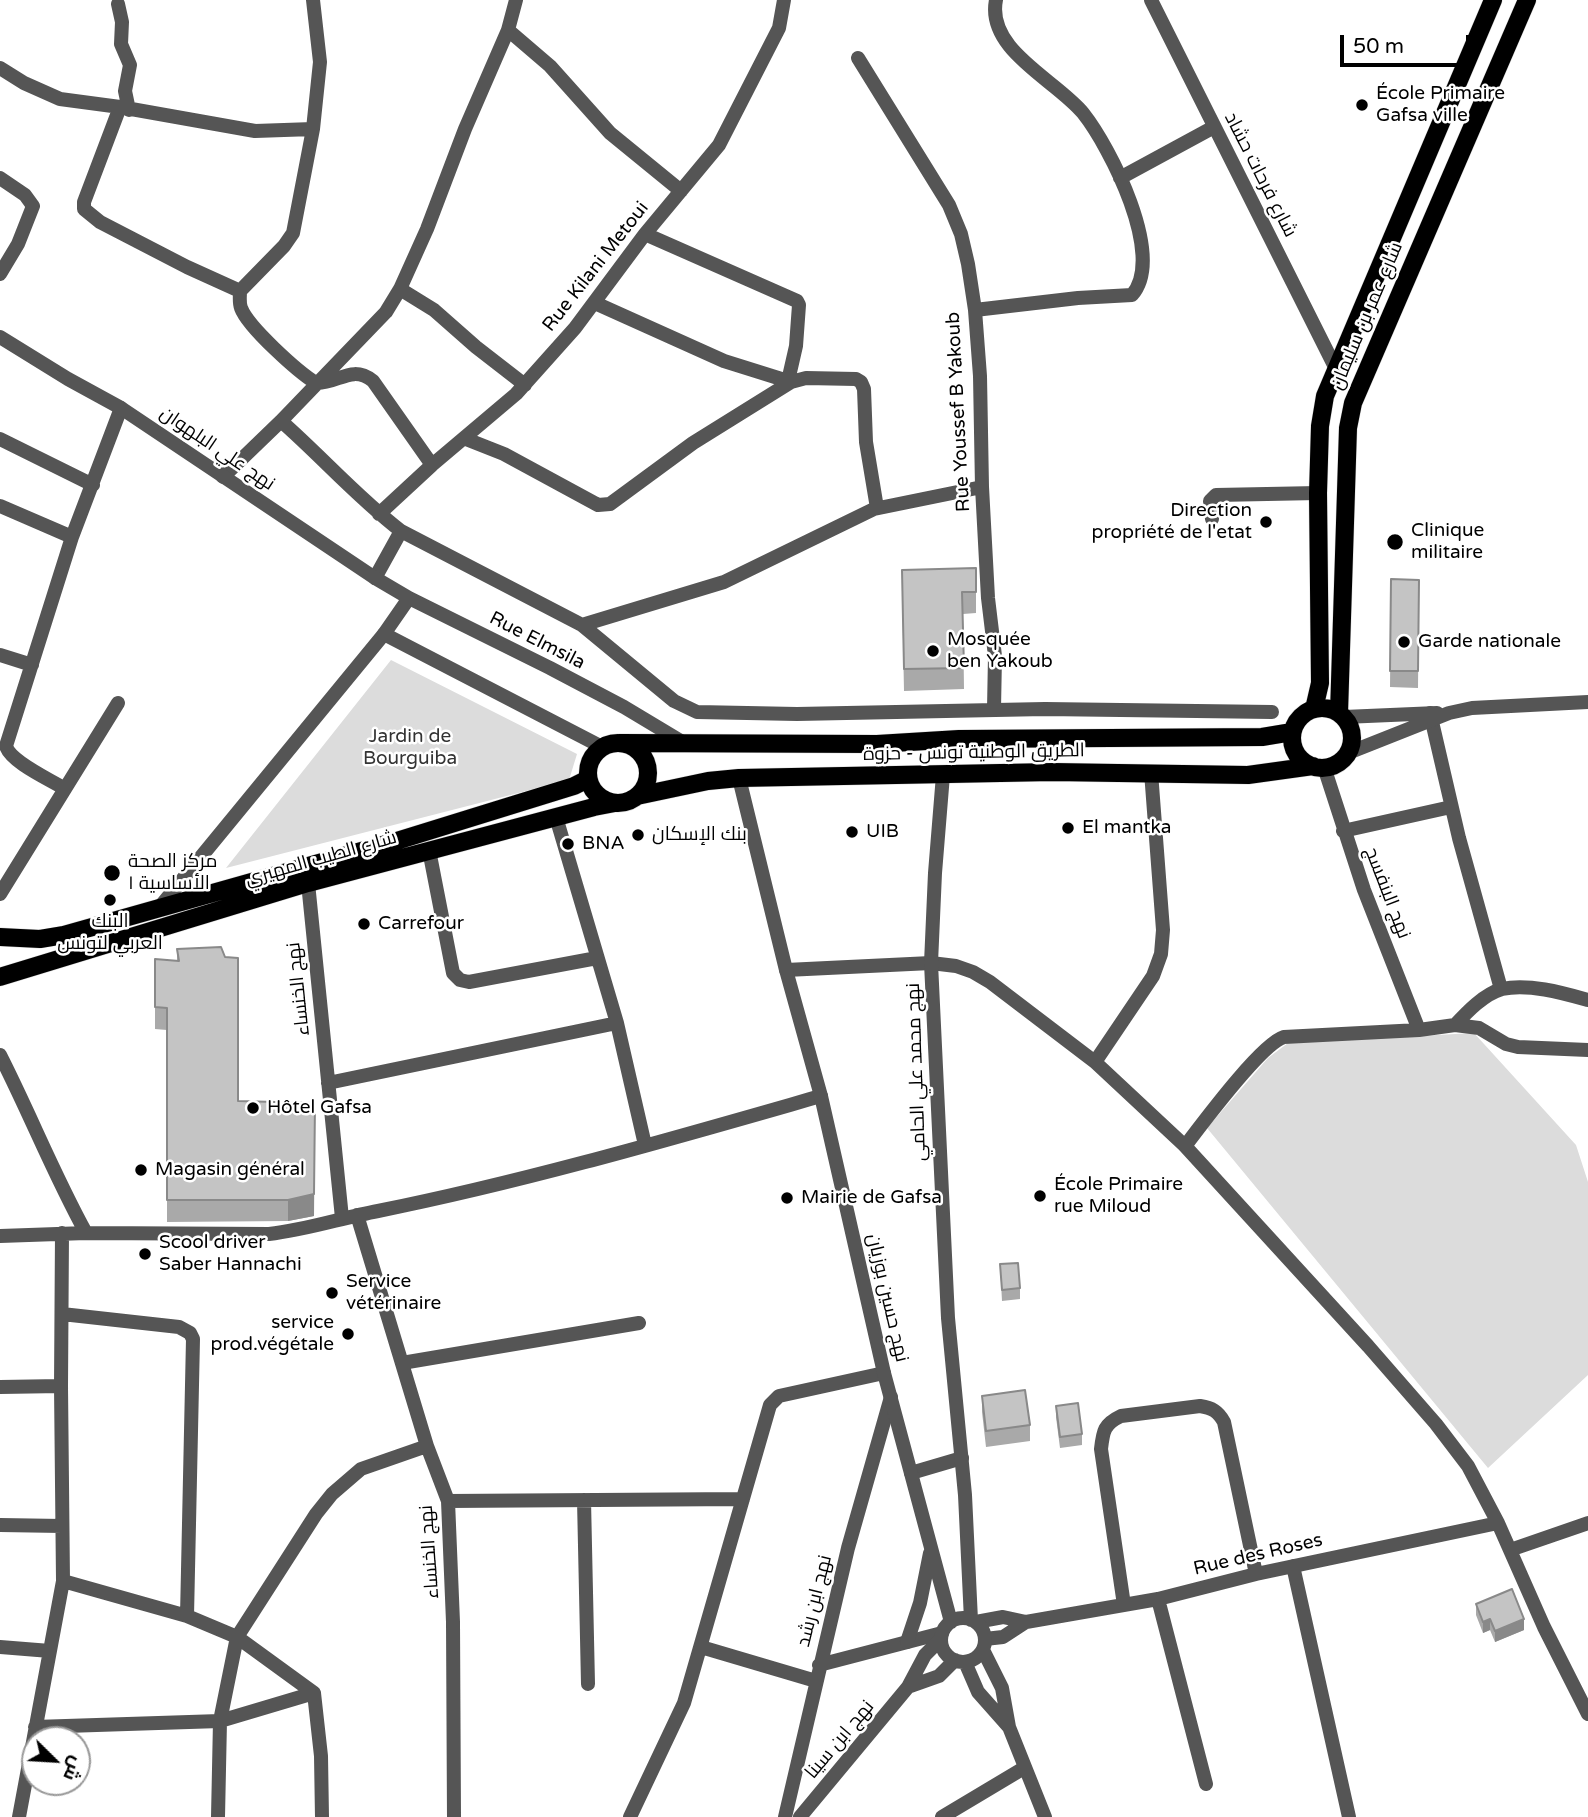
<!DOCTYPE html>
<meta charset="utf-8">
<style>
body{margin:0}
#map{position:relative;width:1588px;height:1817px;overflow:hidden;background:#fff;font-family:"Varela Round",Cairo,sans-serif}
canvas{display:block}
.north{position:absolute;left:21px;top:1726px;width:70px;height:70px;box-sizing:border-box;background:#fff;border:2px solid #999;border-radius:50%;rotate:114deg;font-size:19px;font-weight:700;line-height:28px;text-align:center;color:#000}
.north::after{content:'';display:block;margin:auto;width:24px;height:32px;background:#000;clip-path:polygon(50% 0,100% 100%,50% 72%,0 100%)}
.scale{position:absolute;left:1340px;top:35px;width:130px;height:32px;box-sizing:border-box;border:4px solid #000;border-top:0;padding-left:9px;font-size:21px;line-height:24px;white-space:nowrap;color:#000;-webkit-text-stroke:5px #fff;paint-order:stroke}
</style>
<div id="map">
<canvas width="1588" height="1817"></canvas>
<div class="north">ش</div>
<div class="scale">50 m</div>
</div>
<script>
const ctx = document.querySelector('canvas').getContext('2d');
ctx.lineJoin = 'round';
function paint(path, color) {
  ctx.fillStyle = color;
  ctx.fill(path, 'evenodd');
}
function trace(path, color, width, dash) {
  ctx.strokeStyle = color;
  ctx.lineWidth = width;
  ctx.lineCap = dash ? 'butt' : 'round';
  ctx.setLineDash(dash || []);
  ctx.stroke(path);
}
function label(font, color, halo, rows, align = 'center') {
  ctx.font = font + ' "Varela Round",Cairo,sans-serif';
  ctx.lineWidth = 5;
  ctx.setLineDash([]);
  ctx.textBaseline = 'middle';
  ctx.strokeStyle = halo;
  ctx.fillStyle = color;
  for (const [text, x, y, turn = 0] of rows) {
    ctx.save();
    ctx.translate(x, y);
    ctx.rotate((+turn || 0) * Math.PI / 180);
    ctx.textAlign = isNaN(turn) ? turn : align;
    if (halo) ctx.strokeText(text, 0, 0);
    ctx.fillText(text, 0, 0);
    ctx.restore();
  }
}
const green = new Path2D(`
 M391,660L577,754L569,780L226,868Z
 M1474,1033L1576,1145L1588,1182V1375L1488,1468L1207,1128L1268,1058L1288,1043Z`);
const minor = new Path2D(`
 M313,0L320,62L313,129
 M118,4L122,22L121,44L130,65L125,91L129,110
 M508,30L550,66L610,133L681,191
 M858,58L949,205L961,234L968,264L975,310L980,376L982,487L988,598L995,656L994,709
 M0,68L24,83L60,99L120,107L255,131L313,129L293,233L284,246L240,291C240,296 239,303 241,308C248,327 298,372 316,383C338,384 351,364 373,381L432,465
 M120,107L84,202V209L100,222L187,267L240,291
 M0,178L25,195L33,206L18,244L0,274
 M1120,178L1214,127
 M645,234L797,301L799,305L796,346L788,381
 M400,289L434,310L476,347L525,385
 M595,303L724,361L791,382
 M975,310L1078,298L1132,295C1166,256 1110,147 1083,113C1056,80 986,50 996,0
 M281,421C322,457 358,498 401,531
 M0,439L93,485
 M466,439L504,454L598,505L610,504L693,443L791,382L806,378L856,379L861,382L864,389L866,442L877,508
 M223,477L281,421L386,312L400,289L427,229L465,129L508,30L516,0
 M0,506L72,537
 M379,514L432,465L516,394L575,328L645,234L719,145L779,28L784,0
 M1212,519L1210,501L1216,495L1318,493
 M375,578L401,531L582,625L674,701L697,712L797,714L1045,709L1272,712
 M582,625L724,582L874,509L982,487
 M0,655L32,665
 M1430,713L1459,838L1501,989
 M1324,767L1364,890L1419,1030
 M65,789C51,780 10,762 6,746L72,537L121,408
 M1343,831L1451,807
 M429,850L453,973L460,980L469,982L597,958
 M308,883L342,1218
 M0,894L118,703
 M159,908L384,634
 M786,970L931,963L956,966L973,972L990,982L1095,1062L1185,1146L1368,1346L1436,1424L1468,1466L1498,1523L1544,1627L1588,1714
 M617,1023L645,1145
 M1455,1025C1467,1012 1484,994 1502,989C1528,983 1563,993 1588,1000
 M0,1055C30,1114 54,1175 86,1233
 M1095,1062L1153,976L1161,954L1163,930L1151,772
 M328,1083L617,1023L556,817
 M1185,1146C1202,1124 1261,1044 1284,1037L1419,1030L1455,1025L1479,1028L1506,1044L1518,1047L1588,1050
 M357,1215L427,1446L448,1501L453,1622L454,1817
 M0,1236L86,1233L269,1234C306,1230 341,1218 378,1211C527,1181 674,1138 821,1096
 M62,1314L179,1327L190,1333L193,1339L187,1616
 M402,1363L639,1323
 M0,1387L61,1386
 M911,1473L962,1458
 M584,1500L588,1684
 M448,1501L743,1499
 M0,1525L62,1526
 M1510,1550L1588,1523
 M1293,1566L1349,1817
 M63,1581L187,1616L237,1637L314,1693L321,1756L322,1817
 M1158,1599L1206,1784
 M1124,1605L1101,1449C1103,1431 1104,1424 1121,1416L1200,1406C1212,1408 1218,1411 1224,1422L1256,1574
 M976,1622L1003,1617L1026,1622L1158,1599L1256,1574L1498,1523
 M985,1639L1003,1637L1026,1622
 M0,1647L50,1651
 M701,1647L816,1681
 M819,1665L942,1633
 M35,1727L220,1721L314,1693
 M19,1817L63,1581L61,1386L62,1233
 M218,1817L220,1721L237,1637L316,1514L332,1494L361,1469L427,1446
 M630,1817L684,1703L770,1405L779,1396L884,1373
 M785,1817L848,1548L891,1397
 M942,1817L1024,1768`);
const tertiary = new Path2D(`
 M1151,0L1335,367
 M0,337L68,379L121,408L375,578L409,598L550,668L624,707L684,743
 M409,598L384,634L602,747
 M1344,717L1437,713
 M1348,753L1449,713L1472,708L1588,702
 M943,775L935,873L931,963L948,1318L965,1495L971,1620
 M739,778L786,970L821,1096L884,1373L951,1622
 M941 1640a22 22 0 1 1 44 0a22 22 0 1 1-44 0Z
 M907,1642L920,1603L930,1553
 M983,1650L1002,1688L1009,1727L1045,1817
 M965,1662L978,1692L1009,1727
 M908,1687L939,1676L955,1660
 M800,1817L908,1687L925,1655L941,1639`);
const primary = new Path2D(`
 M1292 738a30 30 0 1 1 60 0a30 30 0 1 1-60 0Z
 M1314,709L1320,683L1318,493L1320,426L1325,396L1493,0
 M1339,713L1348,428L1353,403L1527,0
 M588 773a30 30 0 1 1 60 0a30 30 0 1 1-60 0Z
 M620,743L877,744L959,739L1262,737L1292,732
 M637,796L708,781L739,778L1053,772L1248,775L1313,766
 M0,937L40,939L64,935L390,843L574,786L588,779
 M0,977L308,883L594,807L615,803`);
const wall = new Path2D(`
 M976,568V613L963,614L964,689L904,691L902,591Z
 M1391,579L1419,580L1418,688L1390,687Z
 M177,949L238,1101L314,1216L288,1221L167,1222V1030L155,1029V959L177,961Z
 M1000,1264L1020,1288V1299L1002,1301Z
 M982,1396L1030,1425V1441L986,1447L982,1412Z
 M1056,1406L1082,1434V1445L1060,1448L1056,1417Z
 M1476,1604L1524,1630L1495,1642L1490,1630L1483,1633L1476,1615Z`);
const shadedWall = new Path2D(`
 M315,1103L314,1216L288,1221V1200Z
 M1490,1619V1630L1483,1633V1622Z
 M1524,1619V1630L1495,1642V1631Z`);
const building = new Path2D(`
 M976,568V592H962L964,668L904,669L902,570Z
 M1391,579L1419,580L1418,671H1390Z
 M221,947L225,957L238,958V1101L315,1103L314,1194L288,1200H167V1008L155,1007V959L179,961L177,949Z
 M1018,1263L1020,1288L1002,1290L1000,1264Z
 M1025,1390L1030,1425L986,1431L982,1396Z
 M1078,1403L1082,1434L1060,1437L1056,1406Z
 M1512,1589L1524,1619L1495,1631L1490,1619L1483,1622L1476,1604Z`);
const markers = [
 [1362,105,7,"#000"],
 [1266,522,7,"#000"],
 [1395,542,9,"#000"],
 [1404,642,7,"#000"],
 [933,651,7,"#000"],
 [1068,828,7,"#000"],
 [852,832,7,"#000"],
 [638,835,7,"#000"],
 [568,844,7,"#000"],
 [112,873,9,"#000"],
 [110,900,7,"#000"],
 [364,924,7,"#000"],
 [253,1108,7,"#000"],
 [141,1170,7,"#000"],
 [1040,1196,7,"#000"],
 [787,1198,7,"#000"],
 [145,1254,7,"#000"],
 [332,1293,7,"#000"],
 [348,1334,7,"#000"]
];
const poiNames = [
 ["École Primaire",1376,94],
 ["Gafsa ville",1376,116],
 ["Direction",1252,511,"right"],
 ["propriété de l'etat",1252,533,"right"],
 ["Clinique",1411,531],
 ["militaire",1411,553],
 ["Mosquée",947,640],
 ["ben Yakoub",947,662],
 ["Garde nationale",1418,642],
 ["El mantka",1082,828],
 ["UIB",866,832],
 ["بنك الإسكان",652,835],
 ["BNA",582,844],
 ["مركز الصحة",128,862],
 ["الأساسية ١",128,884],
 ["البنك",110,922,"center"],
 ["العربي لتونس",110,944,"center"],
 ["Carrefour",378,924],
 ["Hôtel Gafsa",267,1108],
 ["Magasin général",155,1170],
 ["École Primaire",1054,1185],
 ["rue Miloud",1054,1207],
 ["Mairie de Gafsa",801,1198],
 ["Scool driver",159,1243],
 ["Saber Hannachi",159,1265],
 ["Service",346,1282],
 ["vétérinaire",346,1304],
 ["service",334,1323,"right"],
 ["prod.végétale",334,1345,"right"]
];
const streetNames = [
 ["شارع فرحات حشاد",1260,175,63],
 ["Rue Kilani Metoui",596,267,-52],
 ["شارع عمر بن سليمان",1367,316,-67],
 ["Rue Youssef B Yakoub",959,412,-93],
 ["نهج علي البلهوان",217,449,34],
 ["Rue Elmsila",537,641,27],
 ["الطريق الوطنية تونس - حزوة",974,753,-1],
 ["شارع الطيب المهيري",321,859,-16],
 ["نهج البنفسج",1387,893,69],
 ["نهج الخنساء",299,989,-96],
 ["نهج محمد علي الحامي",917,1072,-92],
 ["نهج حسين بوزيان",887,1298,77],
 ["نهج الخنساء",430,1552,-94],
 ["Rue des Roses",1258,1555,-13],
 ["نهج ابن رشد",815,1601,-76],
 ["نهج ابن سينا",840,1740,-50]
];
const parkNames = [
 ["Jardin de",410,737],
 ["Bourguiba",410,759]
];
paint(green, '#dcdcdc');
trace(primary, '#dbdbdb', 19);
trace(minor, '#555', 14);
trace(tertiary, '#555', 14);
trace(primary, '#000', 18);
paint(wall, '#a9a9a9');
paint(shadedWall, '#898989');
paint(building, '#c4c4c4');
trace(building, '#898989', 2);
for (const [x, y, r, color] of markers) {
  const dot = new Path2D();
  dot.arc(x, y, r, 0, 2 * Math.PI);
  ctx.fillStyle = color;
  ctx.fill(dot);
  trace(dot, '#fff', 2.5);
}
label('19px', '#000', '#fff', poiNames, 'left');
label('19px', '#000', '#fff', streetNames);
label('19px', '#333', '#fff', parkNames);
</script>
